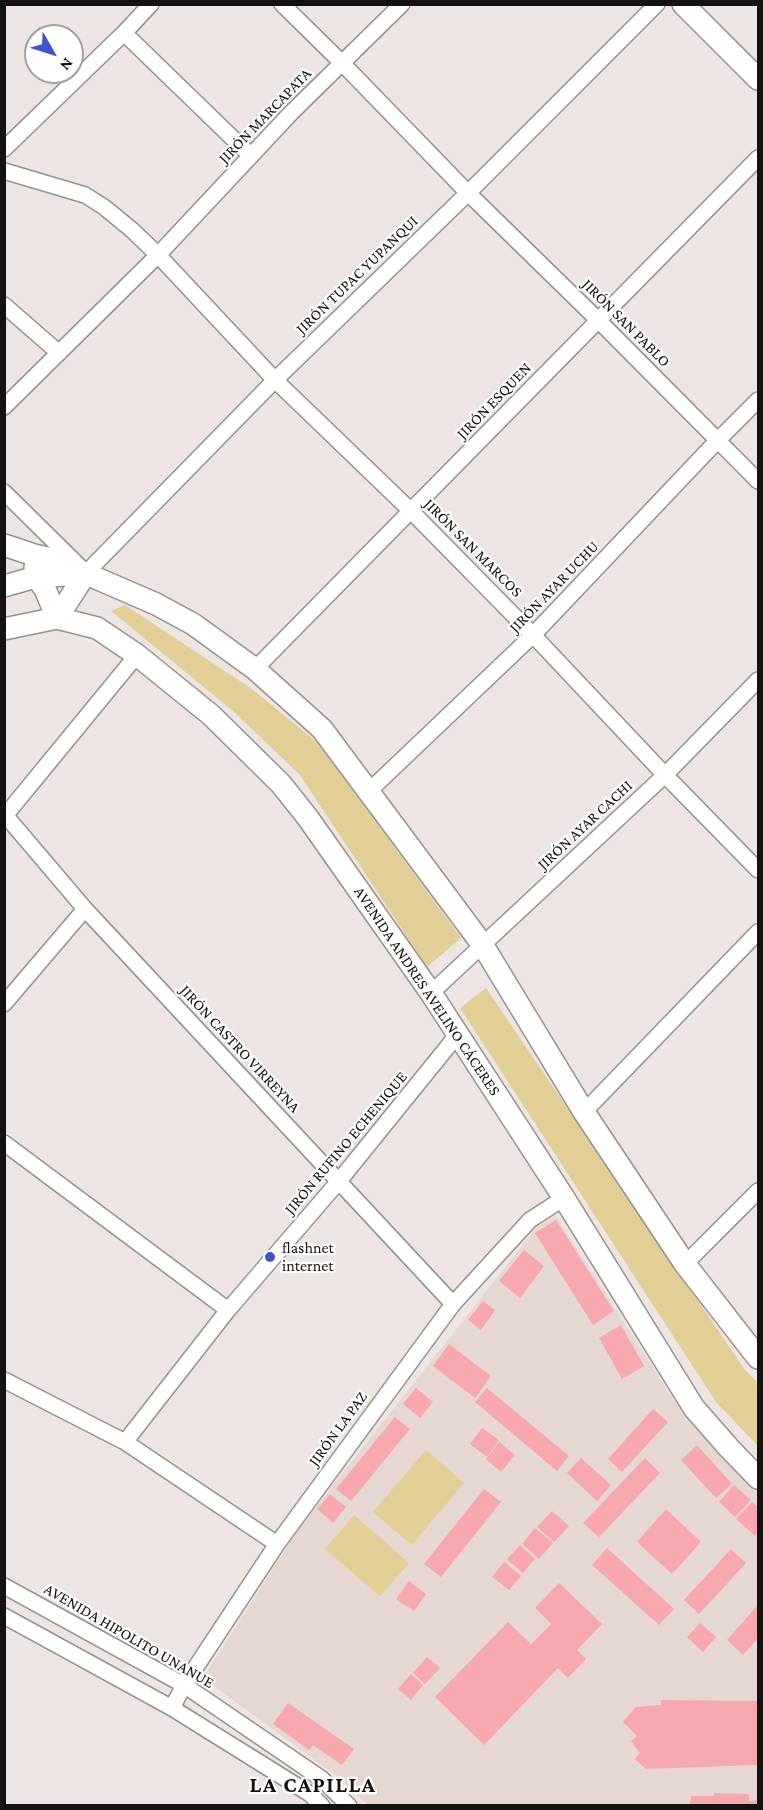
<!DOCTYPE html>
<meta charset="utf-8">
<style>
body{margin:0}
#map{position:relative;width:763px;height:1810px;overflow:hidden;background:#ede5e3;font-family:"Crimson Pro",serif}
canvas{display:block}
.frame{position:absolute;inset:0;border:6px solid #141111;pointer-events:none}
.north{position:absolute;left:24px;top:24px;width:60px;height:60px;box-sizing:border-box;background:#fff;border:2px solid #a1a0a0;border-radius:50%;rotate:129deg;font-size:16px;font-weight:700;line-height:24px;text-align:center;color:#141111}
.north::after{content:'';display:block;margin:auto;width:21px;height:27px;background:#3f55c8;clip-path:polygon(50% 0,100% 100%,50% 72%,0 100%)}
</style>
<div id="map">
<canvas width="763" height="1810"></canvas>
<div class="frame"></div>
<div class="north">N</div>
</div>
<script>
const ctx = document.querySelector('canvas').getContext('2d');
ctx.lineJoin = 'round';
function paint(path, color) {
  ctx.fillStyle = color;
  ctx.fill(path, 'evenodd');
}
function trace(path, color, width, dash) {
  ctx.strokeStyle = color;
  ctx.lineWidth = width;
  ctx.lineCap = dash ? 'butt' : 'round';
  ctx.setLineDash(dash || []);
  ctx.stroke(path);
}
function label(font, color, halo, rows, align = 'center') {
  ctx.font = font + ' "Crimson Pro",serif';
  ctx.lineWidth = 4.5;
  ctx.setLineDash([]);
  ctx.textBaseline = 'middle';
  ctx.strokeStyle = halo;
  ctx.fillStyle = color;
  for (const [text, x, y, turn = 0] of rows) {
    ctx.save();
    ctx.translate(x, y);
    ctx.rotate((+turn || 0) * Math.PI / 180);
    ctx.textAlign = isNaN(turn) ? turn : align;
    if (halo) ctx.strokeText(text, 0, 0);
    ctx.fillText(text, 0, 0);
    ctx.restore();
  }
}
const built = new Path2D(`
 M556,1216L682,1413L758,1492V1805H368L338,1777L203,1678L297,1531L537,1227Z`);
const green = new Path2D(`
 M125,605L252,689L318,743L461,938L427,967L300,775L233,711L111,611Z
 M486,988L745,1370L758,1383V1446L716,1402L460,1008Z
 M426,1450L464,1483L412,1545L373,1512Z
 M354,1515L409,1563L380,1596L325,1549Z`);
const building = new Path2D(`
 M556,1220L614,1311L593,1325L535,1233Z
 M524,1250L544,1266L520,1298L499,1281Z
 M483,1301L495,1310L481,1330L468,1320Z
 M621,1325L644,1366L622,1379L599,1338Z
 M449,1344L491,1376L475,1398L433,1366Z
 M416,1388L433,1402L420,1418L403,1404Z
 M487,1388L569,1456L557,1471L475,1402Z
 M653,1409L668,1422L622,1472L608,1459Z
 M395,1417L410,1429L351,1501L336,1489Z
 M482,1428L499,1440L487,1457L470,1444Z
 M499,1442L515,1455L501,1472L486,1459Z
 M697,1445L732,1484L716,1498L681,1460Z
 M581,1458L611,1485L597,1501L567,1473Z
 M645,1458L660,1473L599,1537L583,1523Z
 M734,1485L751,1500L735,1517L719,1502Z
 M484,1489L501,1502L441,1577L424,1564Z
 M330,1494L346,1507L333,1523L317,1509Z
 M752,1502L758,1507V1531L755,1536L736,1519Z
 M666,1509L701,1542L672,1574L637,1542Z
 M552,1511L569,1526L554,1542L537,1527Z
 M535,1528L553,1543L539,1559L522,1544Z
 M520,1545L535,1559L523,1573L507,1559Z
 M607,1548L674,1609L659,1625L592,1565Z
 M731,1549L746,1563L699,1614L684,1600Z
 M504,1562L521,1576L509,1590L492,1577Z
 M409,1581L426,1594L414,1611L396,1599Z
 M559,1583L602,1624L577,1650L586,1659L568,1678L558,1668L484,1745L435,1697L508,1622L531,1644L551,1624L535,1608Z
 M758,1605V1638L743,1655L727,1640Z
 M700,1623L716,1637L703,1652L687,1637Z
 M427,1657L440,1668L425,1684L413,1673Z
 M411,1674L423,1685L411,1700L398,1689Z
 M661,1700L758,1701V1765L646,1769L635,1759L640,1753L631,1741L637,1736L623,1722L636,1707L661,1705Z
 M288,1703L354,1749L342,1765L313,1745L309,1750L273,1724Z
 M714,1793L749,1794V1801L758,1800V1806H690L691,1796H714Z`);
const street = new Path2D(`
 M282,4L342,63L468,193L598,320L758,481
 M124,33L251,156
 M4,149L124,33L151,4
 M4,171L85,195L104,207L132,230L158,255L275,380L411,511L533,635L665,775L758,870
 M4,305L59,353
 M4,407L158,255L291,113L402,4
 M4,492L86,573L275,380L468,193L657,4
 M255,669L758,158
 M368,792L533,635L717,441L758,400
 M6,816L85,909L453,1304
 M4,817L137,655
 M431,993L665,775L758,680
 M4,1004L85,909
 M584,1112L758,932
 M4,1143L228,1310
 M685,1264L758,1191
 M4,1380L125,1442L277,1544
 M125,1442L228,1310L339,1181L458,1034
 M4,1586L184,1685L322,1779L349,1806
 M4,1616L172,1708L310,1794L322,1806
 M172,1708L184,1685L277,1544L453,1304L530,1220L564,1198`);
const secondary = new Path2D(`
 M683,4L758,79
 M4,545L34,555L52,559L156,604L193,624L255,669L322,729L482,944L584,1112L685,1264L758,1358
 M35,567L36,577L45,589L57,618
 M4,586L36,577L79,574
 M57,618L86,573
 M4,629L57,618L97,628L137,655L211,715L281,784L308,818L431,993L564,1198L694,1408L729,1448L758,1478`);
const markers = [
 [270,1257,6,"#3f55c8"]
];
const streetNames = [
 ["JIRÓN MARCAPATA",265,116,-46],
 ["JIRÓN TUPAC YUPANQUI",357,275,-44],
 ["JIRÓN SAN PABLO",626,323,45],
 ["JIRÓN ESQUEN",494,401,-46],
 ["JIRÓN SAN MARCOS",473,548,45],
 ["JIRÓN AYAR UCHU",554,587,-46],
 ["JIRÓN AYAR CACHI",585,825,-43],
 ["AVENIDA ANDRES AVELINO CÁCERES",427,991,56],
 ["JIRÓN CASTRO VIRREYNA",240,1049,47],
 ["JIRÓN RUFINO ECHENIQUE",346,1143,-50],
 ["JIRÓN LA PAZ",338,1429,-54],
 ["AVENIDA HIPOLITO UNANUE",129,1636,30]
];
const poiNames = [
 ["flashnet",282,1248],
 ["internet",282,1266]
];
const districtNames = [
 ["LA CAPILLA",313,1785]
];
paint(built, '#e6d7d2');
paint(green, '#e2cf96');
paint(building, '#f7a8ae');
trace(street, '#97918e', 18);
trace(secondary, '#97918e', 24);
trace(street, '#fff', 15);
trace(secondary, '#fff', 21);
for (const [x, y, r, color] of markers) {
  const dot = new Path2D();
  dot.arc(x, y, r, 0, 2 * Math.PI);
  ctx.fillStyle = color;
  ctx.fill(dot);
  trace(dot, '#fff', 2);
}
label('16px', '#141111', '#fff', streetNames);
label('16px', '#141111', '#fff', poiNames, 'left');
ctx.letterSpacing = '1.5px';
label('bold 22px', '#141111', '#fff', districtNames);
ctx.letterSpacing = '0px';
</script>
